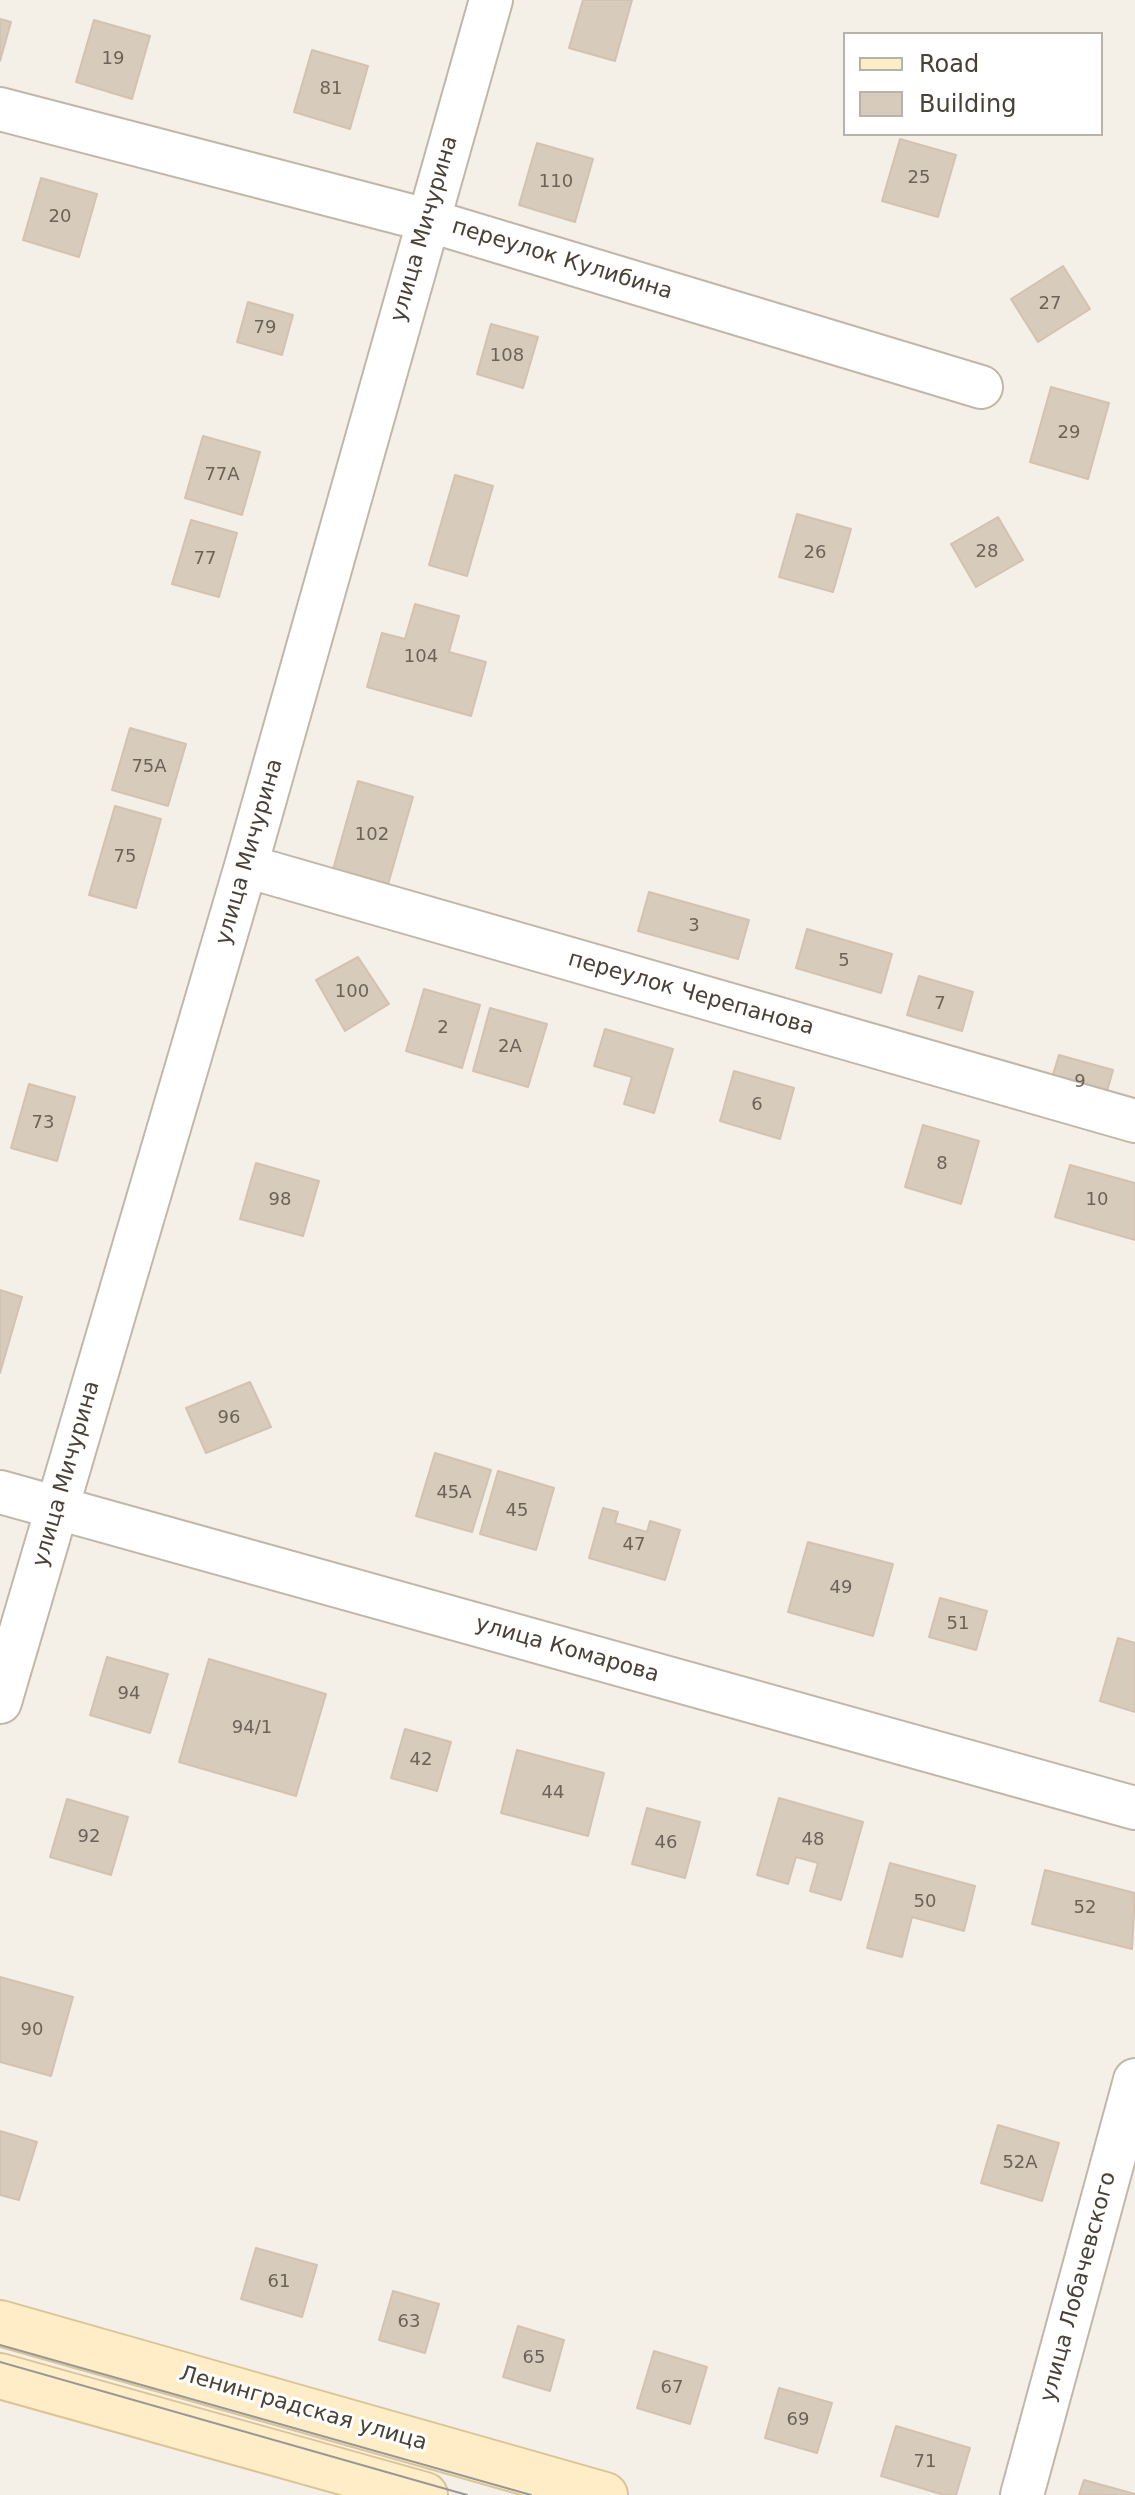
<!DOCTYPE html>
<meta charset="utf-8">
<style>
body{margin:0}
#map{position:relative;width:1135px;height:2495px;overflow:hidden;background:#f5f0e7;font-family:"DejaVu Sans",sans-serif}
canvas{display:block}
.legend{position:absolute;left:843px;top:32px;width:260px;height:104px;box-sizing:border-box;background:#fff;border:2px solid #b6b3af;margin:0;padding:10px 14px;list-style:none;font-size:24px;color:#494036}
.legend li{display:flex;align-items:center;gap:16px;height:40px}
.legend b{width:40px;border:2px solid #b6b3af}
</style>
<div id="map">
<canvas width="1135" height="2495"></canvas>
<ul class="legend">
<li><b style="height:10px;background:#ffedc7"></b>Road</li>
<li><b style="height:22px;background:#d7cbbc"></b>Building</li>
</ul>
</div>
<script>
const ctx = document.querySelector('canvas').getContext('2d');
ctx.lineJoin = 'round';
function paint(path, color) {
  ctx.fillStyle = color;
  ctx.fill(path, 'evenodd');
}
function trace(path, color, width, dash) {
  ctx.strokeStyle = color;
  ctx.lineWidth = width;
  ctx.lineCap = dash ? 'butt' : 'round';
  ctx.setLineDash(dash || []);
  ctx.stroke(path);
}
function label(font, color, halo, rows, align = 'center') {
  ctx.font = font + ' "DejaVu Sans",sans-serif';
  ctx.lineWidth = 6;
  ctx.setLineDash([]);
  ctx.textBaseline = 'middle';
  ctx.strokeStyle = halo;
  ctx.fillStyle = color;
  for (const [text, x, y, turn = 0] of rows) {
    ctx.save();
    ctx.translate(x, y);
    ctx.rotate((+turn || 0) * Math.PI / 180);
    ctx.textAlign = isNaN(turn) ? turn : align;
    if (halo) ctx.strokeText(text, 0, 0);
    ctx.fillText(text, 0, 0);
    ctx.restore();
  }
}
const building = new Path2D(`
 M583,0H632L615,61L569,48Z
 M0,19L11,22L0,61Z
 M94,20L150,36L132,99L76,82Z
 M312,50L368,66L350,129L294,112Z
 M900,139L956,155L938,217L882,201Z
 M537,143L593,159L575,222L519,205Z
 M41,178L97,194L79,257L23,240Z
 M1063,266L1090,309L1038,342L1011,299Z
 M248,302L293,315L282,355L237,342Z
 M491,324L538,337L523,388L477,374Z
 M1051,387L1109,403L1088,479L1030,462Z
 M203,436L260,452L242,515L185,498Z
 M455,475L493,486L467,576L429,565Z
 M797,514L851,529L833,592L779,577Z
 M998,517L1023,560L976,587L951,544Z
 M191,520L237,533L219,597L172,584Z
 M415,604L459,616L449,652L486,662L471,716L367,687L382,633L405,639Z
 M130,728L186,744L168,806L112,790Z
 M358,781L413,797L387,888L332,873Z
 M115,806L161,819L136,908L89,895Z
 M649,892L749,920L738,959L638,931Z
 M807,929L892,954L881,993L796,968Z
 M358,957L389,1004L345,1031L316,980Z
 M919,976L973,992L962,1031L907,1015Z
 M424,989L480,1005L462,1068L406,1051Z
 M490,1008L547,1024L528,1087L473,1071Z
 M605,1029L673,1049L654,1113L624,1104L632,1077L594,1066Z
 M1059,1055L1113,1070L1102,1109L1047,1094Z
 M734,1071L794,1088L780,1139L720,1121Z
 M29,1084L75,1097L57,1161L11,1148Z
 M923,1125L979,1141L961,1204L905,1187Z
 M256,1163L319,1181L303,1236L240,1219Z
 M1070,1165L1135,1183V1240L1055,1217Z
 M0,1290L22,1297L0,1373Z
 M250,1382L271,1427L206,1453L186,1408Z
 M435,1453L491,1470L472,1532L416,1516Z
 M498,1471L554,1488L536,1550L480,1534Z
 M603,1508L618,1512L615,1523L647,1532L650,1521L680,1530L665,1580L589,1558Z
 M808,1542L893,1564L873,1636L788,1612Z
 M940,1598L987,1611L976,1650L929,1637Z
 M1118,1638L1135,1643V1712L1100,1701Z
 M107,1657L168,1674L150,1733L90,1715Z
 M209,1659L326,1694L296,1796L179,1762Z
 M405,1729L451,1742L437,1791L391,1778Z
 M517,1750L604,1773L588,1836L501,1813Z
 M779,1798L863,1822L841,1900L810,1891L818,1863L796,1857L788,1884L757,1875Z
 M67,1799L128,1817L111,1875L50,1857Z
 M647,1808L700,1822L685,1878L632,1864Z
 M890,1863L975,1886L964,1931L912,1917L902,1957L867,1948Z
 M1045,1870L1135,1893L1132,1949L1032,1924Z
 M0,1977L73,1997L51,2076L0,2062Z
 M998,2125L1059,2143L1042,2201L981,2183Z
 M0,2131L37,2142L19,2200L0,2195Z
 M256,2248L317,2265L302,2317L241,2299Z
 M393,2291L439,2304L425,2353L379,2340Z
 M518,2326L564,2340L550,2391L503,2377Z
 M654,2351L707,2367L690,2424L637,2408Z
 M779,2388L832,2403L817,2453L765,2438Z
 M896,2426L970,2448L956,2495H944L881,2476Z
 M1084,2480L1135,2494V2495H1079Z`);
const minor = new Path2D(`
 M0,109L427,220L981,387
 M246,866L1135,1121
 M0,1492L1135,1808
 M0,1702L246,866L491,0
 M1022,2495L1135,2080`);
const secondary = new Path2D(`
 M0,2323L605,2495
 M0,2376L425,2495`);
const tram = new Path2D(`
 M0,2345L531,2495
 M0,2362L467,2495`);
const numberNames = [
 ["19",113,59],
 ["81",331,89],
 ["25",919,178],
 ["110",556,182],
 ["20",60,217],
 ["27",1050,304],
 ["79",265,328],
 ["108",507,356],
 ["29",1069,433],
 ["77А",222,475],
 ["28",987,552],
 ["26",815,553],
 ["77",205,559],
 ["104",421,657],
 ["75А",149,767],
 ["102",372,835],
 ["75",125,857],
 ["3",694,926],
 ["5",844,961],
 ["100",352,992],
 ["7",940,1004],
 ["2",443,1028],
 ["2А",510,1047],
 ["9",1080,1082],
 ["6",757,1105],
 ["73",43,1123],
 ["8",942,1164],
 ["98",280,1200],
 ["10",1097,1200],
 ["96",229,1418],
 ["45А",454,1493],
 ["45",517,1511],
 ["47",634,1545],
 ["49",841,1588],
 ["51",958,1624],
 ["94",129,1694],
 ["94/1",252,1728],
 ["42",421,1760],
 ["44",553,1793],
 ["92",89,1837],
 ["48",813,1840],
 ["46",666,1843],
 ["50",925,1902],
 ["52",1085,1908],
 ["90",32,2030],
 ["52А",1020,2163],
 ["61",279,2282],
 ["63",409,2322],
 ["65",534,2358],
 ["67",672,2388],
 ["69",798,2420],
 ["71",925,2462]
];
const streetNames = [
 ["улица Мичурина",425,229,-74],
 ["переулок Кулибина",562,260,17],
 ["улица Мичурина",250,852,-74],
 ["переулок Черепанова",691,994,16],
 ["улица Мичурина",67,1474,-74],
 ["улица Комарова",567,1650,16],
 ["улица Лобачевского",1079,2287,-75],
 ["Ленинградская улица",303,2409,16]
];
paint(building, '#d7cbbc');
trace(building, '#d3c2af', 2);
trace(minor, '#c1b7a9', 46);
trace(secondary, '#dbc496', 48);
trace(minor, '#fff', 42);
trace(secondary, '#ffedc7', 44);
trace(tram, '#979797', 2);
label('18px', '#6c6358', null, numberNames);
label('22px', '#494036', '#fff', streetNames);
</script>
